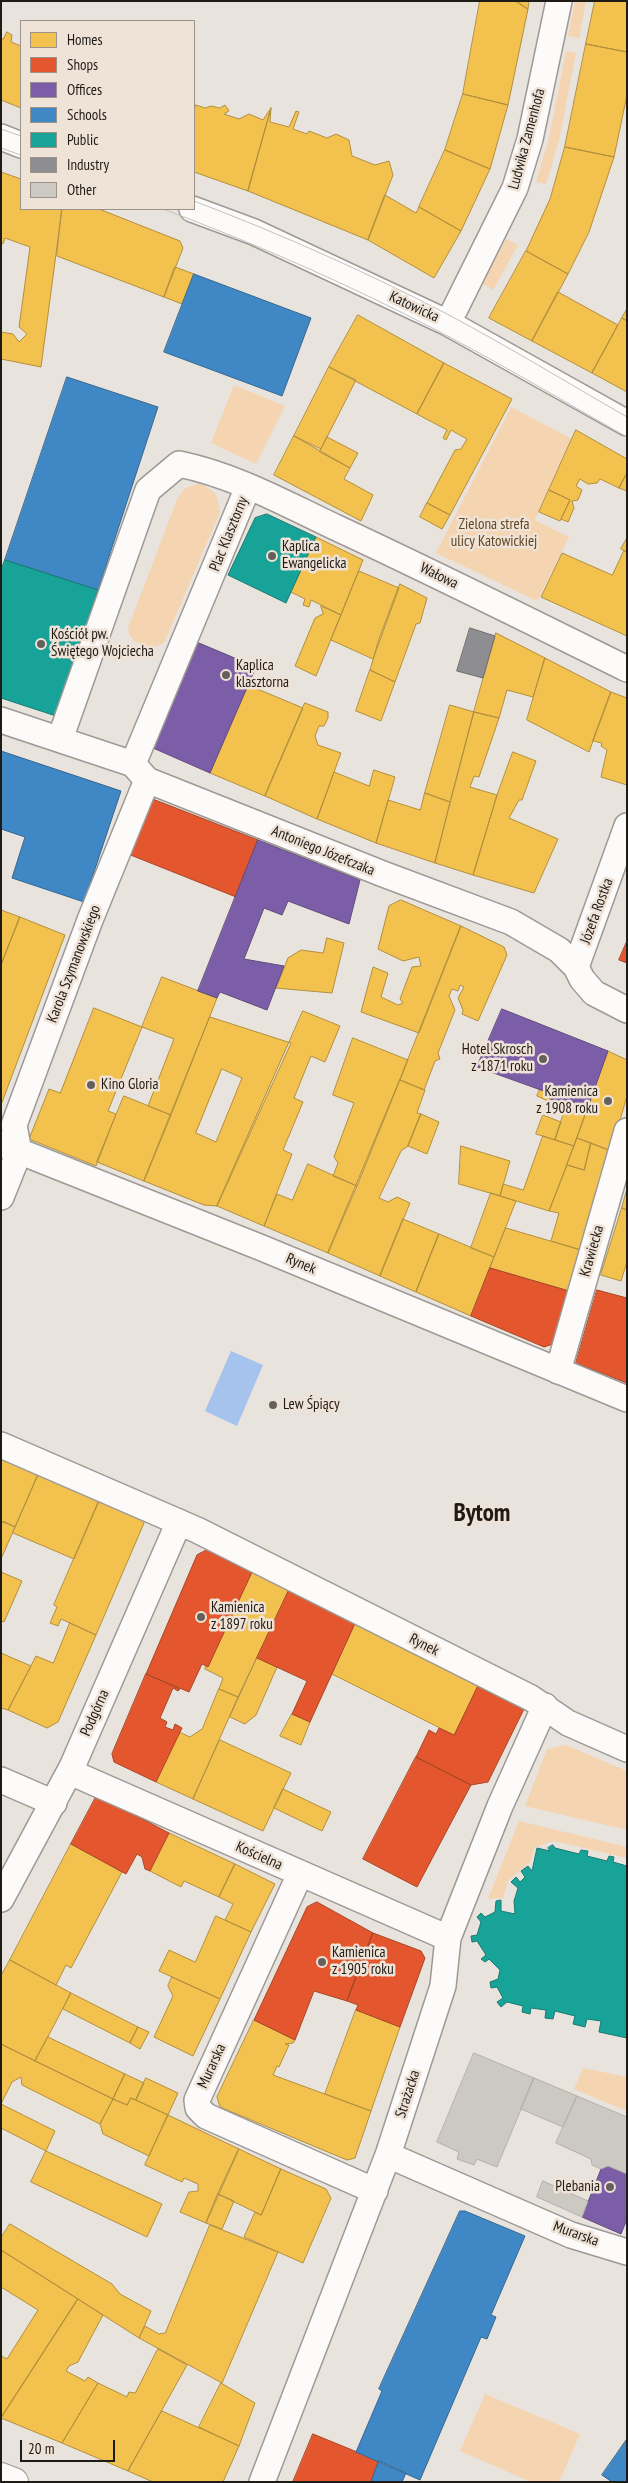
<!DOCTYPE html>
<meta charset="utf-8">
<style>
body{margin:0}
#map{position:relative;width:628px;height:2483px;overflow:hidden;background:#e9e3dd;font-family:"PT Sans Narrow",sans-serif}
canvas{display:block}
.frame{position:absolute;inset:0;border:2px solid #1e1a16;pointer-events:none}
.legend{position:absolute;left:20px;top:20px;width:175px;height:190px;box-sizing:border-box;background:#efe3d7;border:1px solid #9b938a;margin:0;padding:6px 9px;list-style:none;font-size:15px;color:#1e1a16}
.legend li{display:flex;align-items:center;gap:10px;height:25px}
.legend b{width:25px;border:1px solid #9b938a}
.scale{position:absolute;left:20px;top:2440px;width:95px;height:22px;box-sizing:border-box;border:2px solid #1e1a16;border-top:0;padding-left:6px;font-size:15px;line-height:18px;white-space:nowrap;color:#1e1a16;-webkit-text-stroke:4px #efe3d7;paint-order:stroke}
</style>
<div id="map">
<canvas width="628" height="2483"></canvas>
<div class="frame"></div>
<ul class="legend">
<li><b style="height:14px;background:#f2c14e"></b>Homes</li>
<li><b style="height:14px;background:#e4572e"></b>Shops</li>
<li><b style="height:14px;background:#7b5ea7"></b>Offices</li>
<li><b style="height:14px;background:#3f88c5"></b>Schools</li>
<li><b style="height:14px;background:#17a398"></b>Public</li>
<li><b style="height:14px;background:#8d8d92"></b>Industry</li>
<li><b style="height:14px;background:#ccc8c2"></b>Other</li>
</ul>
<div class="scale">20 m</div>
</div>
<script>
const ctx = document.querySelector('canvas').getContext('2d');
ctx.lineJoin = 'round';
function paint(path, color) {
  ctx.fillStyle = color;
  ctx.fill(path, 'evenodd');
}
function trace(path, color, width, dash) {
  ctx.strokeStyle = color;
  ctx.lineWidth = width;
  ctx.lineCap = dash ? 'butt' : 'round';
  ctx.setLineDash(dash || []);
  ctx.stroke(path);
}
function label(font, color, halo, rows, align = 'center') {
  ctx.font = font + ' "PT Sans Narrow",sans-serif';
  ctx.lineWidth = 5;
  ctx.setLineDash([]);
  ctx.textBaseline = 'middle';
  ctx.strokeStyle = halo;
  ctx.fillStyle = color;
  for (const [text, x, y, turn = 0] of rows) {
    ctx.save();
    ctx.translate(x, y);
    ctx.rotate((+turn || 0) * Math.PI / 180);
    ctx.textAlign = isNaN(turn) ? turn : align;
    if (halo) ctx.strokeText(text, 0, 0);
    ctx.fillText(text, 0, 0);
    ctx.restore();
  }
}
const green = new Path2D(`
 M575,1H586L579,38L568,36Z
 M566,51L576,53L559,141L546,184L536,182L549,138Z
 M506,239L518,245L493,290L482,283Z
 M234,385L285,406L256,464L211,443Z
 M511,407L572,439L535,520L569,537L537,601L436,553Z
 M198,484L204,485L216,494L220,512L164,643L152,648C140,644 129,642 128,628L178,497L185,488Z
 M566,1745L627,1771V1830L525,1806L547,1749Z
 M519,1821L627,1847V1858L553,1841L534,1848L531,1861L508,1881L503,1898L488,1899Z
 M583,2068L627,2077V2111L574,2089Z
 M485,2394L580,2434L559,2482H531L460,2451Z`);
const water = new Path2D(`
 M231,1351L263,1365L237,1426L205,1411Z`);
const homes = new Path2D(`
 M480,1H516L528,9L508,105L463,94Z
 M516,1H529L528,9Z
 M595,1H627V52L586,44Z
 M7,32L12,35L11,42L21,46V108L1,100V38L3,39Z
 M586,44L627,52V95L614,157L565,147Z
 M463,94L508,105L490,169L445,150Z
 M196,105L205,108L211,106L220,108L225,105L229,111L224,114L239,119L249,114L263,120L271,108L248,191L194,172V111Z
 M271,108L270,122L289,127L296,111L299,112L293,129L307,134L309,131L327,138L336,134L349,140L352,156L375,165L389,161L393,175L368,240L248,191Z
 M565,147L614,157L589,232L568,274L526,251L550,199Z
 M445,150L490,169L461,231L419,207Z
 M1,172L21,179V209H62L41,367L1,359V332L13,334L19,342L27,334L19,327L30,247L5,238L3,244L1,243Z
 M385,195L416,213L419,207L461,231L434,278L368,240Z
 M62,209H99L180,241L183,248L164,297L57,256Z
 M526,251L568,274L532,341L489,318Z
 M175,267L194,274L182,304L164,297Z
 M558,292L618,325L592,373L532,341Z
 M627,309V321L622,318Z
 M358,315L444,363L417,414L329,367Z
 M622,318L627,321V392L592,373Z
 M444,363L512,399L450,515L427,503L455,450L461,449L467,439L451,430L446,440L443,438L447,430L417,414Z
 M329,367L356,380L321,449L294,436Z
 M576,430L627,459V473L619,488L600,479L597,483L588,484L580,479L576,486L582,490L578,500L572,501L574,508L568,522L561,519L570,500L549,490Z
 M294,436L350,468L344,479L373,495L361,521L274,475Z
 M327,437L358,453L350,468L320,452Z
 M627,473V491L619,488Z
 M549,490L570,500L560,521L539,512Z
 M427,503L450,515L442,529L420,517Z
 M316,537L363,560L341,615L311,600L309,607L303,605L305,599L291,592Z
 M627,538V552L621,549Z
 M624,551L627,552V636L541,597L562,553L612,575Z
 M359,571L399,588L373,659L331,640Z
 M400,584L427,598L420,623L416,624L395,682L370,670L379,639Z
 M321,606L341,615L316,676L295,666L315,618L323,614Z
 M496,633L545,658L533,697L507,690L499,718L474,712Z
 M545,658L611,692L589,752L527,720Z
 M370,670L395,682L381,721L356,711Z
 M251,678L257,681L255,688L303,708L265,796L210,773Z
 M611,692L627,698V785L601,777L607,750L601,746L602,743L593,741Z
 M305,703L328,712V718L324,726H319L315,736L318,745L341,753L317,819L265,796Z
 M450,705L474,712L450,802L425,793Z
 M474,712L499,718L479,777L474,776L470,787L497,795L473,875L435,863Z
 M513,752L536,761L522,800H519L509,818L558,839L534,893L473,875L497,795Z
 M374,770L395,777L376,843L317,819L334,772L369,786Z
 M425,793L450,802L435,863L376,843L388,800L420,810Z
 M401,900L461,926L419,1033L361,1012L373,967L388,973L381,997L398,1005L403,1003L400,999L412,967L421,966L419,957L403,961L378,949L389,906Z
 M1,910L20,917L1,965Z
 M20,917L65,935L1,1105V965Z
 M461,926L504,947L507,955L478,1021L462,1014L463,1010L458,998L464,987L460,985L458,991L452,989L449,996L455,1010L438,1053L440,1059L435,1061L424,1090L400,1080Z
 M327,938L344,943L332,993L276,988L288,958L301,950L323,953Z
 M162,977L217,998L171,1115L148,1106L174,1039L142,1027Z
 M94,1008L142,1027L108,1111L116,1114L96,1166L29,1139L49,1089L60,1093Z
 M303,1011L340,1026L325,1062L311,1056L294,1098L303,1102L283,1150L292,1154L264,1226L217,1206Z
 M210,1017L291,1043L217,1206L204,1205L144,1181ZM222,1069L242,1078L216,1142L196,1133Z
 M353,1038L408,1060L357,1186L333,1176L338,1163L334,1157L354,1103L333,1095Z
 M608,1051L627,1060V1096L611,1151L577,1138Z
 M400,1080L425,1090L417,1113L421,1114L408,1146L401,1151L379,1198L388,1202L397,1197L410,1203L380,1276L328,1253Z
 M540,1089L552,1094L550,1099L548,1101L537,1096Z
 M124,1096L171,1115L144,1181L97,1162Z
 M568,1100L588,1107L574,1146L555,1140Z
 M421,1114L439,1122L427,1154L408,1146Z
 M543,1115L561,1122L555,1140L536,1134Z
 M543,1136L574,1146L549,1211L500,1196L503,1184L523,1190Z
 M577,1138L591,1143L584,1170L567,1165Z
 M591,1143L611,1151L581,1250L551,1241L559,1213L549,1211L567,1165L584,1170Z
 M461,1146L510,1161L500,1196L459,1184Z
 M308,1164L357,1186L328,1253L264,1226L277,1194L292,1200Z
 M627,1189V1210L622,1208Z
 M491,1193L516,1201L494,1257L471,1248Z
 M622,1208L627,1210V1262L621,1281L601,1275Z
 M403,1219L439,1234L416,1292L380,1276Z
 M506,1228L581,1250L569,1291L490,1268Z
 M439,1234L494,1257L471,1316L416,1292Z
 M1,1451L41,1468L15,1527L1,1521Z
 M41,1468L102,1494L74,1559L13,1533Z
 M102,1494L142,1512L144,1523L96,1635L61,1619L58,1626L50,1623L57,1607L54,1605Z
 M5,1522L15,1527L1,1559V1523Z
 M253,1570L290,1588L238,1697L219,1689L223,1678L205,1669Z
 M1,1572L22,1581L4,1622L1,1621Z
 M357,1619L480,1682L454,1735L332,1674Z
 M70,1623L96,1635L58,1722L47,1728L8,1710L36,1656L53,1663Z
 M1,1653L31,1666L8,1710L1,1708Z
 M257,1658L277,1667L256,1715L245,1724L230,1717Z
 M219,1689L238,1697L193,1799L156,1782L179,1732L190,1737L202,1729Z
 M292,1714L310,1722L301,1745L280,1736Z
 M220,1740L291,1773L263,1831L193,1799Z
 M283,1789L331,1812L322,1831L274,1808Z
 M169,1833L235,1864L219,1897L184,1881L181,1887L150,1871Z
 M71,1844L122,1872L71,1968L66,1965L56,1985L10,1960Z
 M235,1864L275,1884L251,1932L225,1920L233,1904L219,1897Z
 M216,1916L251,1932L220,1999L159,1971L169,1950L195,1962Z
 M10,1960L71,1993L35,2061L1,2044V1976Z
 M172,1977L220,1999L193,2056L154,2037L173,1996L168,1986Z
 M71,1993L138,2027L130,2043L63,2009Z
 M356,2010L400,2027L371,2111L325,2094Z
 M254,2020L295,2040L293,2043L285,2044L289,2045L279,2067L277,2066L273,2075L371,2111L355,2158L347,2160L220,2107L217,2097Z
 M138,2027L149,2032L140,2049L130,2043Z
 M48,2037L125,2074L113,2099L35,2061Z
 M1,2044L113,2099L100,2124L22,2085L21,2077L12,2082L1,2104Z
 M125,2074L144,2083L136,2100L131,2098L127,2105L113,2099Z
 M146,2078L178,2093L168,2115L136,2100Z
 M131,2098L168,2115L149,2156L103,2134L100,2124L113,2099L127,2105Z
 M1,2104L55,2131L46,2151L1,2128Z
 M168,2115L239,2149L206,2223L180,2212L189,2192L198,2191V2184L184,2178L182,2182L145,2165Z
 M239,2149L281,2169L261,2215L218,2194Z
 M46,2151L162,2204L147,2237L31,2182Z
 M281,2169L326,2189L331,2198L303,2263L244,2237L255,2212L261,2215Z
 M218,2194L234,2201L222,2229L206,2223Z
 M10,2224L112,2284L120,2294L151,2311L139,2338L1,2250V2238Z
 M210,2225L278,2252L222,2383L139,2338L145,2326L159,2334L165,2333Z
 M1,2250L78,2299L1,2418V2356L7,2359L38,2310L1,2287Z
 M78,2299L103,2315L78,2362L69,2366L66,2371L85,2381L88,2377L98,2383L62,2443L1,2418Z
 M158,2349L187,2365L128,2471L62,2443L98,2383L127,2397L129,2392L135,2393Z
 M221,2383L255,2403L239,2446L199,2427Z
 M162,2411L239,2446L223,2482H153L128,2471Z`);
const shops = new Path2D(`
 M150,798L258,840L236,897L128,854Z
 M627,941V963L619,960Z
 M490,1268L569,1291L553,1344L544,1347L471,1316Z
 M597,1290L627,1298V1383L576,1363Z
 M209,1549L253,1570L208,1667L202,1664L189,1692L146,1674L197,1555Z
 M290,1588L357,1619L310,1722L292,1714L307,1681L257,1658Z
 M146,1674L180,1689L178,1691L173,1688L160,1718L167,1722L165,1727L173,1730L175,1724L182,1728L156,1782L114,1762L112,1754Z
 M480,1682L526,1705L488,1782L471,1785L416,1757L429,1730L436,1734L439,1728L454,1735Z
 M416,1757L471,1785L417,1887L363,1859Z
 M97,1795L169,1833L150,1871L145,1869L142,1857L137,1854L126,1874L71,1844Z
 M317,1902L373,1933L347,2001L314,1991L295,2040L254,2020L307,1907Z
 M373,1933L421,1951L425,1958L400,2027L356,2010L358,2005L347,2001Z
 M313,2434L379,2461L371,2482H293Z`);
const offices = new Path2D(`
 M199,643L256,667L210,773L153,748Z
 M258,840L360,880L349,924L288,901L282,915L264,908L244,959L284,966L267,1010L220,992L217,998L198,991Z
 M502,1009L608,1051L588,1107L568,1100L566,1105L550,1099L552,1094L477,1067Z
 M608,2166L627,2174V2219L621,2234L582,2217L601,2169Z`);
const schools = new Path2D(`
 M194,274L311,318L282,396L164,352Z
 M67,377L158,407L98,590L5,560Z
 M1,751L121,791L84,902L12,878L25,837L1,829Z
 M460,2211H465L525,2236L491,2315L496,2317L487,2339L481,2337L420,2480L356,2452L382,2391L379,2389Z
 M627,2439V2482H612L602,2475Z
 M379,2461L406,2473L402,2482H371Z`);
const public = new Path2D(`
 M267,514L316,537L286,603L228,575L255,518Z
 M5,560L98,590L56,716L1,698V570Z
 M553,1845L555,1848L579,1854L581,1850L588,1851L587,1856L607,1861L609,1856L614,1857L613,1862L627,1866V2038L599,2032L601,2021L587,2019L585,2027L573,2024L575,2016L555,2011L553,2019L545,2018L546,2010L531,2008L530,2014L522,2012L523,2006L507,2002L501,2007L497,2002L503,1998L497,1987L491,1988L490,1982L498,1979L500,1970L489,1959L485,1962L481,1959L486,1955L477,1941L472,1942L471,1936L477,1935L481,1922L477,1917L481,1913L485,1917L495,1912L496,1901L501,1900V1911L515,1914L514,1901L518,1888L511,1882L516,1877L520,1882L525,1877L521,1871L528,1866L532,1871L537,1848L550,1851L548,1848Z`);
const industry = new Path2D(`
 M470,628L495,636L483,678L457,671Z`);
const building = new Path2D(`
 M474,2053L534,2078L497,2167L477,2159L474,2165L457,2159L459,2152L437,2142Z
 M534,2078L577,2096L563,2127L521,2109Z
 M577,2096L627,2117V2174L608,2166L601,2169L592,2165L591,2159L556,2143Z
 M543,2181L588,2201L582,2217L537,2197Z`);
const street = new Path2D(`
 M1,137L21,145
 M192,209L254,232L448,323L627,423
 M448,323L515,188L530,139L559,1
 M1,720L133,764L147,780L383,874L511,922L559,950L576,967L582,979L594,993L627,1010
 M60,739L148,490L179,464C234,475 286,504 337,528C434,573 530,621 627,669
 M133,764L248,487
 M576,967L627,826
 M1,1144L262,1248L627,1399
 M19,1152L14,1125L90,920L147,780
 M1,1197L19,1152
 M558,1371L627,1131
 M1,1445L197,1530L531,1698L568,1723L627,1749
 M70,1772L448,1938
 M1,1780L54,1803
 M300,1874L197,2100L198,2108L206,2116L375,2191
 M1,1899L72,1767L179,1522
 M388,2155L571,2235L627,2252
 M262,2482L388,2155L443,1986L448,1938L500,1806L545,1706`);
const secondary = new Path2D(`
 M1,2477L14,2482`);
const tram = new Path2D(`
 M1,129L21,136
 M1,148L21,155
 M194,201C281,234 366,272 449,315C509,347 568,383 627,417
 M163,209C259,245 352,286 442,333C505,366 565,402 627,437`);
const markers = [
 [272,556,5,"#65605c"],
 [41,644,5,"#65605c"],
 [226,675,5,"#65605c"],
 [543,1059,5,"#65605c"],
 [91,1085,5,"#65605c"],
 [608,1101,5,"#65605c"],
 [273,1405,5,"#65605c"],
 [201,1617,5,"#65605c"],
 [322,1962,5,"#65605c"],
 [610,2187,5,"#65605c"]
];
const streetNames = [
 ["Ludwika Zamenhofa",527,139,-75],
 ["Katowicka",414,307,25],
 ["Plac Klasztorny",229,534,-68],
 ["Wałowa",439,576,26],
 ["Antoniego Józefczaka",323,851,22],
 ["Józefa Rostka",597,911,-70],
 ["Karola Szymanowskiego",74,964,-69],
 ["Krawiecka",592,1251,-74],
 ["Rynek",301,1264,23],
 ["Rynek",424,1645,27],
 ["Podgórna",95,1713,-66],
 ["Kościelna",259,1856,24],
 ["Murarska",212,2066,-65],
 ["Strażacka",408,2094,-72],
 ["Murarska",576,2234,20]
];
const parkNames = [
 ["Zielona strefa",494,525],
 ["ulicy Katowickiej",494,542]
];
const poiNames = [
 ["Kaplica",282,547],
 ["Ewangelicka",282,564],
 ["Kościół pw.",51,635],
 ["Świętego Wojciecha",51,652],
 ["Kaplica",236,666],
 ["klasztorna",236,683],
 ["Hotel Skrosch",533,1050,"right"],
 ["z 1871 roku",533,1067,"right"],
 ["Kino Gloria",101,1085],
 ["Kamienica",598,1092,"right"],
 ["z 1908 roku",598,1109,"right"],
 ["Lew Śpiący",283,1405],
 ["Kamienica",211,1608],
 ["z 1897 roku",211,1625],
 ["Kamienica",332,1953],
 ["z 1905 roku",332,1970],
 ["Plebania",600,2187,"right"]
];
const townNames = [
 ["Bytom",482,1514]
];
paint(green, '#f5d4b1');
paint(water, '#a5c3ed');
paint(homes, '#f2c14e');
trace(homes, '#b28f3d', 1);
paint(shops, '#e4572e');
trace(shops, '#a94527', 1);
paint(offices, '#7b5ea7');
trace(offices, '#5f4a7c', 1);
paint(schools, '#3f88c5');
trace(schools, '#356790', 1);
paint(public, '#17a398');
trace(public, '#197a71', 1);
paint(industry, '#8d8d92');
trace(industry, '#6c6a6d', 1);
paint(building, '#ccc8c2');
trace(building, '#b4afaa', 1);
trace(street, '#9e9995', 28);
trace(secondary, '#9e9995', 30);
trace(street, '#fcfbfa', 25);
trace(secondary, '#fcfbfa', 28);
trace(tram, '#c2c1bf', 1);
for (const [x, y, r, color] of markers) {
  const dot = new Path2D();
  dot.arc(x, y, r, 0, 2 * Math.PI);
  ctx.fillStyle = color;
  ctx.fill(dot);
  trace(dot, '#efe3d7', 2);
}
label('15px', '#1e1a16', '#efe3d7', streetNames);
label('15px', '#644624', '#efe3d7', parkNames);
label('15px', '#1e1a16', '#efe3d7', poiNames, 'left');
label('bold 25px', '#1e1a16', '#efe3d7', townNames);
</script>
